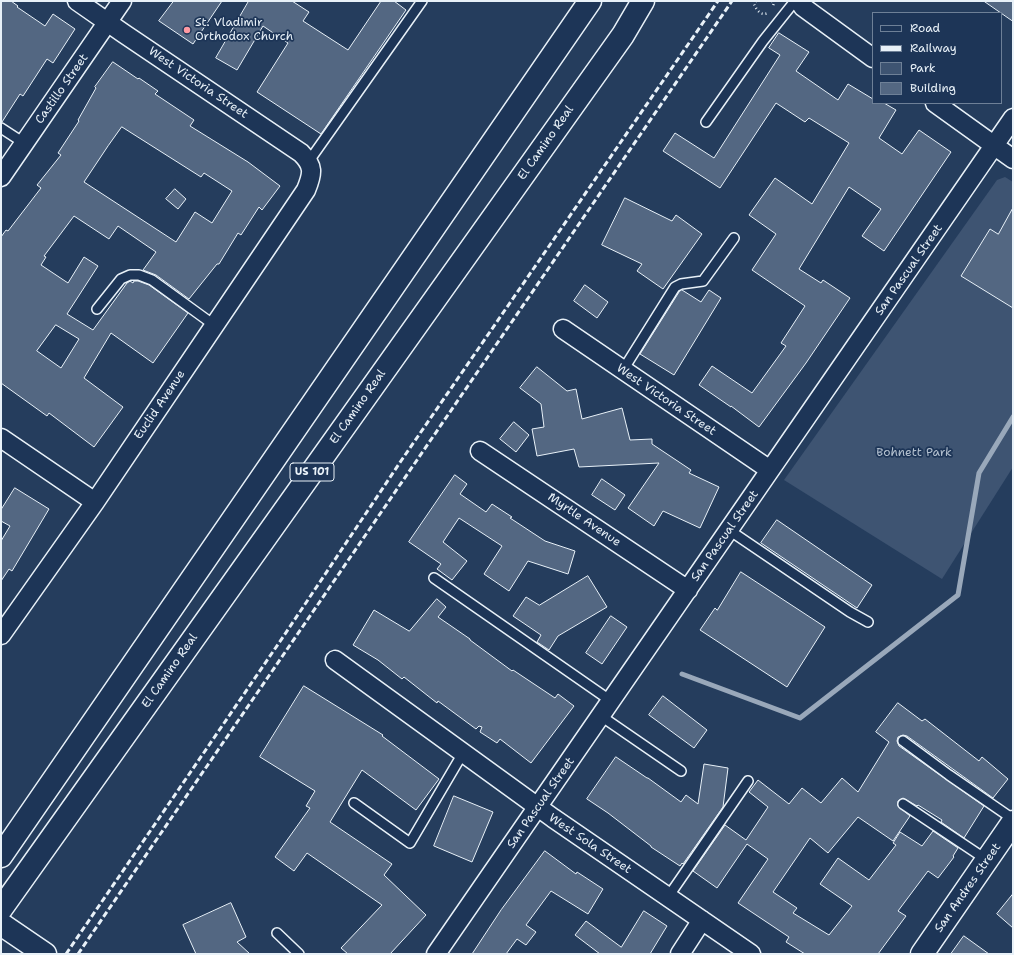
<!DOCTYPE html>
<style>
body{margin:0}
#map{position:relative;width:1014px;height:955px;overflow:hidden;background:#253d5d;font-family:"Shantell Sans",sans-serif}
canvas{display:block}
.frame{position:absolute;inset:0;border:2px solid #e8f1f8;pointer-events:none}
.legend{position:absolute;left:872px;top:12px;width:130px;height:92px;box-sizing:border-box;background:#1d3557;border:1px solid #6e8097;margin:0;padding:5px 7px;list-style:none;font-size:12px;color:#e8f1f8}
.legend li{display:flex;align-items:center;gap:8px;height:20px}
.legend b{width:20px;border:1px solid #6e8097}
</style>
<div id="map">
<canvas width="1014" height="955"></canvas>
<div class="frame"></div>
<ul class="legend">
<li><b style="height:5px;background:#1d3557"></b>Road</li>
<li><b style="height:5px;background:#e8f1f8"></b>Railway</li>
<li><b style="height:11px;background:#3e5472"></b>Park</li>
<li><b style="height:11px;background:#536782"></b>Building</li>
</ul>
</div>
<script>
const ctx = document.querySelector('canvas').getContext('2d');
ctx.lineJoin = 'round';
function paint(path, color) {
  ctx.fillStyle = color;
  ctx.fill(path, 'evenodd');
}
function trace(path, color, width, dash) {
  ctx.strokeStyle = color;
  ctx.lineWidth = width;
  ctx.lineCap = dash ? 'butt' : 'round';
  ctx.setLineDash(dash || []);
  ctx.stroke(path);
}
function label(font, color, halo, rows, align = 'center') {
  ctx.font = font + ' "Shantell Sans",sans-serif';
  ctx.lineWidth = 3.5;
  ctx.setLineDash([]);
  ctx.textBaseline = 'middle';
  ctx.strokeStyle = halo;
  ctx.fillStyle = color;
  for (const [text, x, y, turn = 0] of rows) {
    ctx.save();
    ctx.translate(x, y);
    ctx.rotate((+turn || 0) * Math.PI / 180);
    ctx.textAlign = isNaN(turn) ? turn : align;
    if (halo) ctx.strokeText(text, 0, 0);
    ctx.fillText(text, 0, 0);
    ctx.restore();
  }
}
const green = new Path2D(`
 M1005,177L1013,182V467L942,579L784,480L997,180Z`);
const stream = new Path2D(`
 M682,674L800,718L958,595L979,473L1013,417`);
const building = new Path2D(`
 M1,1H11L18,6L17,7L45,26L53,14L75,29L53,63L47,59L23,96L20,94L2,122H1Z
 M174,1H222L193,44L159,21Z
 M249,1H292L309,12L303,21L348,50L381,1H394L406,10L321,134L257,92L288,43L263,26L237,70L216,58Z
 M984,1H1013V21Z
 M779,33L809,52L796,71L838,100L848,84L873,99V103H884L896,110L879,138L902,154L919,130L951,152L884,251L862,236L881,209L849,187L799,269L821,283L823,280L850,298L806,363L759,427L731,406V407L699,385L712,366L752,393L786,346L781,343L805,306L752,270L776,234L749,215L775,178L812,204L849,143L809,118L805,122L776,103L720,188L663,151L675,133L714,158L780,55L769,48Z
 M113,62L138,79L139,78L158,91L155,94L194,120L190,126L248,162L280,186L262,210L259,207L241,235L238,233L219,264H217L189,299L156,275L143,270L156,252L118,226L109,239L74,216L44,256L46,257L41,265L68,283L84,257L98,266L67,314L93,330L127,283L130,281L133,283L134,281H138L149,285L188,313L153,363L111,333L84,378L123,407L94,447L49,413L47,416L1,383V237L6,230L8,231L41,188L37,185L61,155L58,153L79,121L78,120L96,88L95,87ZM122,127L201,177L204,173L232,191L212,223L195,212L176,242L84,182L108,146ZM56,325L79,339L61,368L37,351Z
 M175,189L186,199L178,209L166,199Z
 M625,198L672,221L676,215L702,234L663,289L637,271L642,264L602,245Z
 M1013,208V308L961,276L990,229L998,234Z
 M585,285L608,302L597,318L574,301Z
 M682,290L701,302L709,290L721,298L674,375L640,354L679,292Z
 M537,367L567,391L576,389L582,419L622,408L630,440L652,439V444L691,470L689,473L719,487L700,528L663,511L654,526L628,508L659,463L579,467L574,449L537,456L532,429L544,427L541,404L520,388Z
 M514,422L529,435L516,452L500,439Z
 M455,475L467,484L460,494L486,512L492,504L512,517L510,518L545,541L575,551L568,574L528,561L509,591L484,574L502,546L459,518L443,542L467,561L452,580L437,569L441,564L409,542Z
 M602,479L625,495L615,510L592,495Z
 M15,488L49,509L12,571L9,569L1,581V541L10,526L1,521V510Z
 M777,520L872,585L857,608L761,543Z
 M741,572L825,627L787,687L700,630L715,608L717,610Z
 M588,576L607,607L558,636L549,650L537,642L541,635L513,616L526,597L539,605Z
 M437,599L446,607L438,617L470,639V640L512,671L513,670L555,698L558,694L574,706L531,763L500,739L497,743L480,732L482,727L479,726L476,729L438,701L437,703L404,677L402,679L378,660L353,645L374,610L409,631Z
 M611,616L627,627L602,664L586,653Z
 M304,686L383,735L382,736L439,779L416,810L362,770L330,822L392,864L384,875L426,915L390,954H348L341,948L382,905L307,853L294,871L275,857L310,808L306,806L315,791L260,757Z
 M663,696L707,730L694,748L649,715Z
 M898,703L922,721L925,719L979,761L982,757L1008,779L993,798L907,736L903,735L898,737L897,741L899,746L984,806L964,838L941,822L942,820L918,805L917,806L903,798L898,801V806L910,816L893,841L858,817L828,853L810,838L773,892L797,908L793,913L829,935L852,906L820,884L838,858L869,880L896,845L893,843L900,832L922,846L933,831L958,848L953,856L954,857L938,878L928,871L898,911L906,916L878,954H805L786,942L789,937L738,903L768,859L747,844L717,888L693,871L725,825L746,840L768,807L749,792L758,780L789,804L802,788L821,803L842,778L858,792L889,742L876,732Z
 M616,757L647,778H648L681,802L686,795L698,804L704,764L728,768L723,807L683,864L682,863L680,866L651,847V846L608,813L587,799Z
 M454,796L493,812L472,862L434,846Z
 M545,851L576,874L577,872L603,889L588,914L551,891L526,925L536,932L526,945L517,939L506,954H472L501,910Z
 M1013,894V928L997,914Z
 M231,903L246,937L237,942L250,954H196L183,925Z
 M644,911L667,926L650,954H600L575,935L586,921L621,947Z
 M964,936L989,954H951Z`);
const path = new Path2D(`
 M756,1L754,4C757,11 761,16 768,13
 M772,1L774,3L773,6`);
const service = new Path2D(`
 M706,122L763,41L795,1
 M1,128L24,143
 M309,161L422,1
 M97,309L121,279L130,275H139L152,280L214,325
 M623,370L675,287L681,284L703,281L734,238
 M729,530L850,612L868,622
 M434,578L611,701
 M601,716L681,771
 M903,741L949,775L1013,819
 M354,803L410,843L463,753
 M903,804L987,860
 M668,897L748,781
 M277,933L299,954`);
const minor = new Path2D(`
 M799,1L803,7L873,58
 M935,103L1013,159
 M1,177L122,1
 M563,329L770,470
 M1,438L95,502
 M480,451L688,590
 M1,635L95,502L306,190C313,173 314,166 301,153L123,33L77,1
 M335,660L553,818L751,954
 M436,954L1013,118
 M680,954L702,920`);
const tertiary = new Path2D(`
 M1,924L45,954
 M922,954L1013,822`);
const motorway = new Path2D(`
 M1,856L590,1
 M1,909L623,35L643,1`);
const rail = new Path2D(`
 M66,954L283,637L403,458L718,1
 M78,954L732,1`);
const markers = [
 [187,30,4,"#ff9aa2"]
];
const shields = [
 [312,472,44]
];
const shieldNames = [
 ["US 101",312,472]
];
const poiNames = [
 ["St. Vladimir",195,23],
 ["Orthodox Church",195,37]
];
const streetNames = [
 ["West Victoria Street",198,83,34],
 ["Castillo Street",62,89,-55],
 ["El Camino Real",546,143,-55],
 ["San Pascual Street",909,270,-55],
 ["West Victoria Street",666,400,34],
 ["Euclid Avenue",160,405,-56],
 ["El Camino Real",358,407,-55],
 ["Myrtle Avenue",584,520,34],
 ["San Pascual Street",725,536,-55],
 ["El Camino Real",170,671,-55],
 ["San Pascual Street",541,803,-55],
 ["West Sola Street",590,844,34],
 ["San Andres Street",968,888,-55]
];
const parkNames = [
 ["Bohnett Park",914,453]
];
paint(green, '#3e5472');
trace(stream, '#99a8ba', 5);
paint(building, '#536782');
trace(building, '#e8f1f8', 1);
trace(service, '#e8f1f8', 12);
trace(minor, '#e8f1f8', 21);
trace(tertiary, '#e8f1f8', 25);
trace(motorway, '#e8f1f8', 25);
trace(path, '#e8f1f8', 2.5, [1, 3]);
trace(service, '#1d3557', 9);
trace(minor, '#1d3557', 18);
trace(tertiary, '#1d3557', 22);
trace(motorway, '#1d3557', 22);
trace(rail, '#e8f1f8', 3, [6, 3]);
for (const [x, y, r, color] of markers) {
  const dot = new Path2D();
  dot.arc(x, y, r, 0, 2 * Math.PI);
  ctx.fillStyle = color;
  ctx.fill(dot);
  trace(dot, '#1d3557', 1.5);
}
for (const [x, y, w] of shields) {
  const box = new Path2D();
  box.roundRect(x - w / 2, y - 9, w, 18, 3);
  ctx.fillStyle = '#1d3557';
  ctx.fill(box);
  trace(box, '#e8f1f8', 1);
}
label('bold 11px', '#e8f1f8', null, shieldNames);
label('12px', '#e8f1f8', '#1d3557', poiNames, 'left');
label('12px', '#e8f1f8', '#1d3557', streetNames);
label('12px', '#b5c2d0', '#1d3557', parkNames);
</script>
